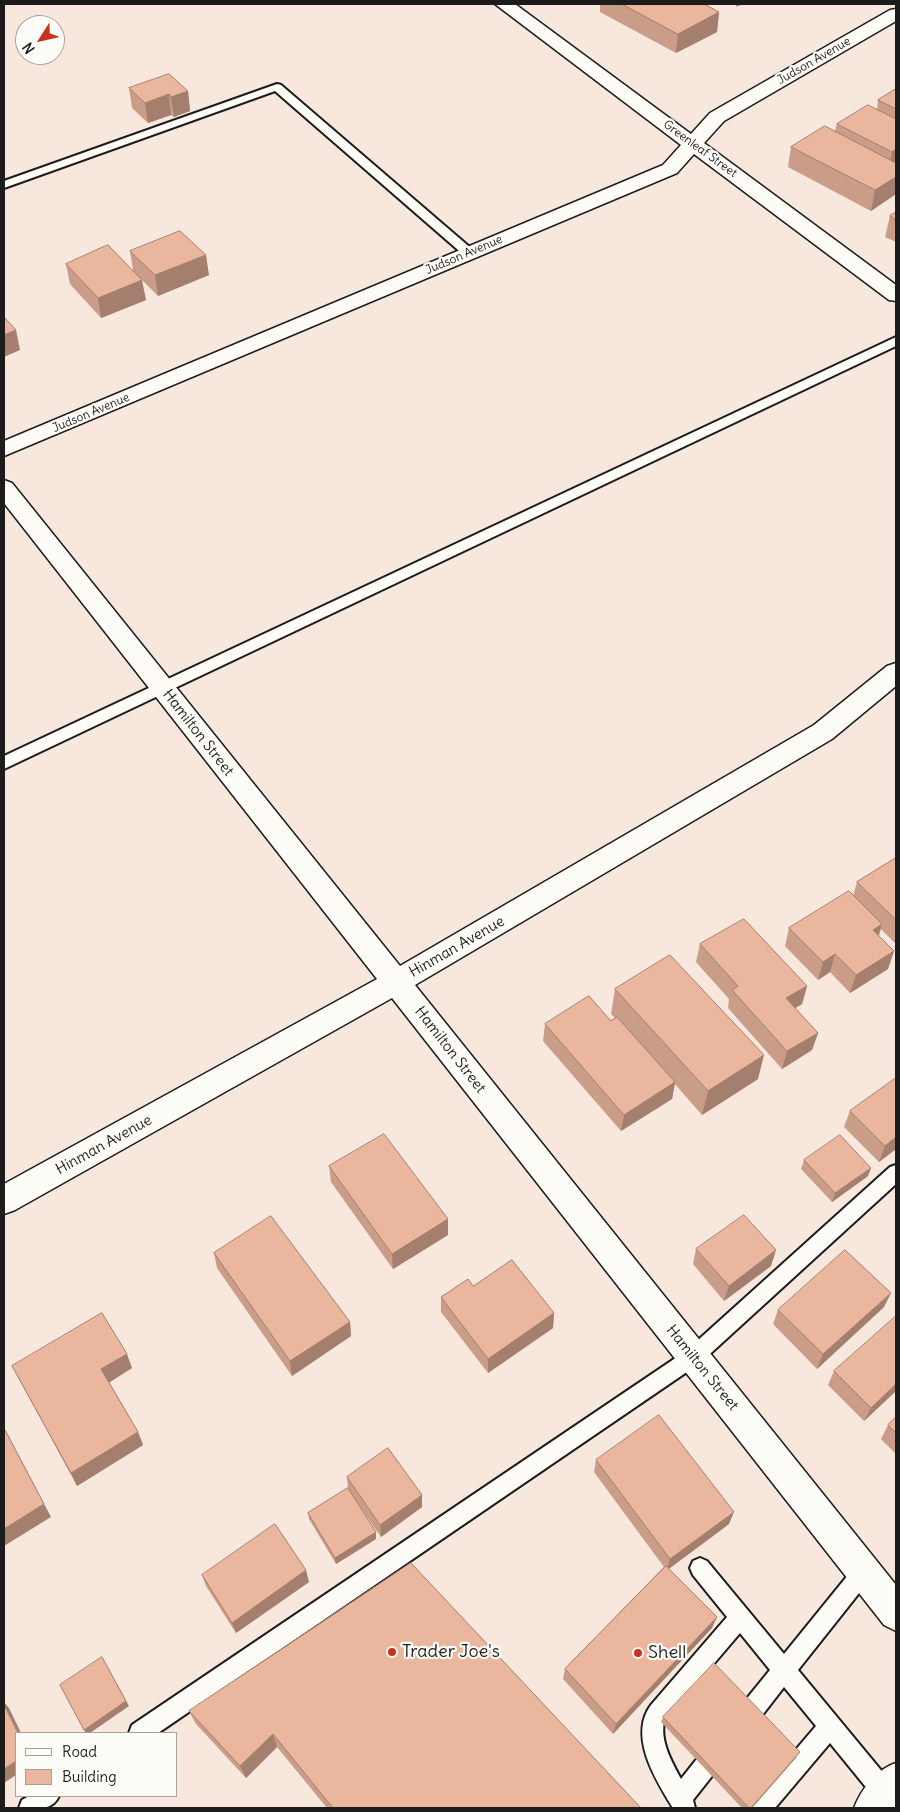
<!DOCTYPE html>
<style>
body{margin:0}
#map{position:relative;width:900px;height:1812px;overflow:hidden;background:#f7e7dc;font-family:Delius,sans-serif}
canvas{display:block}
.frame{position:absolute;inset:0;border:5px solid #1c1c1c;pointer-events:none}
.legend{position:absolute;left:15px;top:1732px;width:162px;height:65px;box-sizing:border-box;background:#fdfcf7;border:1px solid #a3a29f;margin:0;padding:6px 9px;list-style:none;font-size:15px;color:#1c1c1c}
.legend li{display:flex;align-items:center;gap:10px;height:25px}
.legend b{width:25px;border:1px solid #a3a29f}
.north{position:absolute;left:15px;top:15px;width:50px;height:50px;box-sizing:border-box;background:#fdfcf7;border:1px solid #a3a29f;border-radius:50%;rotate:235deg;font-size:14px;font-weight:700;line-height:20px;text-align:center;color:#1c1c1c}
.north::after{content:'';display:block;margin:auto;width:18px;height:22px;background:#c8321e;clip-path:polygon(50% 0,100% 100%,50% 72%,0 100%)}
</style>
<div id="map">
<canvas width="900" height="1812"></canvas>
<div class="frame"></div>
<ul class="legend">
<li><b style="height:6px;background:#fdfcf7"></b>Road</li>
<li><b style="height:14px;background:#eab69d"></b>Building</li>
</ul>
<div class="north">N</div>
</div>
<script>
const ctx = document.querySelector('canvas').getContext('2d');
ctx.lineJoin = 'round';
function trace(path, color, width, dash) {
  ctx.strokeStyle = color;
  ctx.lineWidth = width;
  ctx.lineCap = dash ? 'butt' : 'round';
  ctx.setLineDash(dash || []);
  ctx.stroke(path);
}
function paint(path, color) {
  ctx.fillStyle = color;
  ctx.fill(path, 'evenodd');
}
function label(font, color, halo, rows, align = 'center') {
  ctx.font = font + ' Delius,sans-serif';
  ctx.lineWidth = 4.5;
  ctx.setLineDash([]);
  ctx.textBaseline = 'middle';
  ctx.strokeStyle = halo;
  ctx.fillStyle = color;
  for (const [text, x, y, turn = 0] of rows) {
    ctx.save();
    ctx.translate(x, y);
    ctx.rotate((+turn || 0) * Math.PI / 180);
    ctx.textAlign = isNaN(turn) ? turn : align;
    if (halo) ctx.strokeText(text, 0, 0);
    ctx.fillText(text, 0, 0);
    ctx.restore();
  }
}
const service = new Path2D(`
 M277,84L281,85L473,250L475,253L473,256H465L275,91L4,188V181Z
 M896,337V346L4,769V756Z
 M896,1165V1184L700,1363L158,1733H129L132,1725L686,1351L890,1167Z
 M700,1558L707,1561L784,1654L857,1564L864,1561L871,1564L874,1571L871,1578L798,1670L894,1786L896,1792L894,1802L886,1805L878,1802L830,1743L775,1808H750L753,1800L816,1726L784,1687L760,1718L752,1721L744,1718L741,1710L744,1702L770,1670L740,1633L664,1722C660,1742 672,1762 681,1779L696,1760L704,1757L712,1760L715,1768L712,1776L693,1800L695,1808H673C656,1780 628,1736 651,1705L727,1617L693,1575L690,1568L693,1561Z
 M29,1796H59C52,1812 35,1808 19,1808L22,1800Z`);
const minor = new Path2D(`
 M495,4H515L691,134L710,113L890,10L896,9V21L724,121L704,143L896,285V301L889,300L694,154L677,173L4,456V441L663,165L681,145Z
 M4,480L12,483L400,966L814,725L887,666L896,663V686L832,739L415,985L896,1585V1631L884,1625L392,998L15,1210L4,1214V1184L377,979L4,503Z`);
const secondary = new Path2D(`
 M896,1763V1808H854C861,1789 877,1769 896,1763Z`);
const wall = new Path2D(`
 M600,4H704L719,12L717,32L676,53L600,12Z
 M129,88L188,91L190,111L174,117L171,115L148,123L132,108Z
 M896,89V194L871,211L788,167L791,147L835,131L837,124L877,109L878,100Z
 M896,212V242L885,237L890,216Z
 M130,251L209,275L158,296L140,278L146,300L101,318L70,284L66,264L133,270Z
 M896,858V944L881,929L879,936L894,951L888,969L850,993L830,972L818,980L785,946L789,928L853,896L857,882Z
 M700,944L807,986L802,1004L795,1008L818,1033L812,1050L782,1069L728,1008L729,999L696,962Z
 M615,989L758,1079L702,1115L675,1084L672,1099L621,1131L543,1041L545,1024L611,1021L615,1018L611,1014Z
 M850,1111L896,1149L879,1162L844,1127Z
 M804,1160L868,1176L832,1202L801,1169Z
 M329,1166L448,1219V1235L393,1269L331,1182Z
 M696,1249L771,1266L724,1301L693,1264Z
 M214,1253L350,1322L351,1336L292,1376L217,1268Z
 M473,1286L554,1313L553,1328L488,1373L441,1312V1297Z
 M884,1307L817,1369L773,1324L778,1310Z
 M896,1318V1391L864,1421L828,1385L834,1371Z
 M12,1366L132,1368L109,1382L138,1432L143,1445L77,1486Z
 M896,1417V1454L881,1439L888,1425Z
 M596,1460L729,1524L669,1569L712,1628L613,1734L563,1679L565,1669L664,1567L594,1472Z
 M347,1477L422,1495V1507L381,1537L352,1495L376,1539L336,1564L309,1519L308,1513L348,1489Z
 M202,1575L309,1582L236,1633L206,1586Z
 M189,1711L641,1808H327L277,1747L246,1778L196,1724Z
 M663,1717L797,1757L752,1808H742L661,1722Z`);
const shadedWall = new Path2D(`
 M737,4H743L736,7Z
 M719,12L717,32L676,53L678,34Z
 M188,91L190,111L174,117L171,97Z
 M169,94L171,115L148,123L145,103Z
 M896,149V167L888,172L892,152Z
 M896,177V194L871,211L875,190Z
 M206,255L209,275L158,296L155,275Z
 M142,280L146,300L101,318L98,298Z
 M16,330L20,350L4,357V335Z
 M882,924L876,942L873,930Z
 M894,951L888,969L850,993L856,975Z
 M835,954L830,972L818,980L823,962Z
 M807,986L802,1004L782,1016L786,998Z
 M818,1033L812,1050L782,1069L787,1051Z
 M764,1055L758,1079L702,1115L708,1091Z
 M675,1082L672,1099L621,1131L624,1115Z
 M896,1137V1149L879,1162L885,1146Z
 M871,1168L868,1176L832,1202L835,1193Z
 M448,1219V1235L393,1269L392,1254Z
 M776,1250L771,1266L724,1301L729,1286Z
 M891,1293L884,1307L817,1369L823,1354Z
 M554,1313L553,1328L488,1373V1359Z
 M350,1322L351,1336L292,1376L290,1361Z
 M127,1354L132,1368L107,1384L101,1369Z
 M896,1384V1391L864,1421L871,1408Z
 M4,1428L51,1517L4,1546Z
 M138,1432L143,1445L77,1486L71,1473Z
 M422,1495V1507L381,1537L380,1525Z
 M734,1512L729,1524L667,1570L670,1559Z
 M376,1532V1539L336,1564L335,1558Z
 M306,1570L309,1582L236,1633L232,1623Z
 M717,1617L712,1628L613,1734L616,1724Z
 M105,1663L129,1706L90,1733H86L84,1730Z
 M4,1702L9,1708L21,1733H18L4,1705Z
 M273,1734L277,1747L246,1778L240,1766Z
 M800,1752L752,1808H751Z
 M16,1761V1775L4,1783V1769Z`);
const building = new Path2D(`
 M622,4H704L719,12L678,34Z
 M169,74L188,91L171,97L169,94L145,103L129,88Z
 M896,89V109L878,100Z
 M868,105L896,119V149L892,152L837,124Z
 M825,126L896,163V177L875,190L791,147Z
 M896,212V220L890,216Z
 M180,231L206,255L155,275L130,251Z
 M108,245L142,280L98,298L66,264Z
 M4,317L16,330L4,335Z
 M896,858V920L857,882Z
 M849,891L882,924L873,930L894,951L856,975L835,954L823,962L789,928Z
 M744,919L807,986L786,998L818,1033L787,1051L732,990L738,986L700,944Z
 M670,955L764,1055L708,1091L615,989Z
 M589,996L611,1021L617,1017L675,1082L624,1115L545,1024Z
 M896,1078V1137L885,1146L850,1111Z
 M384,1134L448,1219L392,1254L329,1166Z
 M840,1135L871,1168L835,1193L804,1160Z
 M744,1215L776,1250L729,1286L696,1249Z
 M271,1216L350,1322L290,1361L214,1253Z
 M845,1250L891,1293L823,1354L778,1310Z
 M512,1260L554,1313L488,1359L441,1297L468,1279L473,1286Z
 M102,1313L127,1354L101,1369L138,1432L71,1473L12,1366Z
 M895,1317L896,1318V1384L871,1408L834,1371Z
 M659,1415L734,1512L670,1559L596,1460Z
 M896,1417V1433L888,1425Z
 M4,1428L44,1504L4,1529Z
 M388,1448L422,1495L380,1525L347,1477Z
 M348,1488L376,1532L335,1558L308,1513Z
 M275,1524L306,1570L232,1623L202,1575Z
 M411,1563L641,1808H333L273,1734L240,1766L189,1711Z
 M666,1566L717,1617L616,1724L565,1669Z
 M102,1657L126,1701L84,1730L60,1685Z
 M714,1663L800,1752L751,1808H749L663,1717Z
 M4,1705L18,1733H16V1761L4,1769Z`);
const markers = [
 [392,1652,5,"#c8321e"],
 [638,1653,5,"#c8321e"]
];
const farStreetnames = [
 ["Judson Avenue",814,61,-30],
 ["Greenleaf Street",700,149,36],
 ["Judson Avenue",464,255,-23],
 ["Judson Avenue",91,413,-23]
];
const streetNames = [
 ["Hamilton Street",198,733,52],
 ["Hinman Avenue",457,947,-30],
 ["Hamilton Street",450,1050,52],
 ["Hinman Avenue",104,1145,-29],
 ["Hamilton Street",702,1368,51]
];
const nearPoinames = [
 ["Trader Joe's",402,1652],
 ["Shell",648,1653]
];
trace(service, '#1c1c1c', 4);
trace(minor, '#1c1c1c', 3);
trace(secondary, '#1c1c1c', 3);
paint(service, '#fdfcf7');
paint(minor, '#fdfcf7');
paint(secondary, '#fdfcf7');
paint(wall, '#c99d87');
paint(shadedWall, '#a47f6e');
paint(building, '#eab69d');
trace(building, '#a47f6e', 1);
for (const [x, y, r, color] of markers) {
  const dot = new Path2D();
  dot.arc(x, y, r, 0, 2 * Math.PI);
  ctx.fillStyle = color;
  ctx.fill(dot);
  trace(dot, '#fdfcf7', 2);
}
label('12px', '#1c1c1c', '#fdfcf7', farStreetnames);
label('15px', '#1c1c1c', '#fdfcf7', streetNames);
label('18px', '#1c1c1c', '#fdfcf7', nearPoinames, 'left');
</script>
